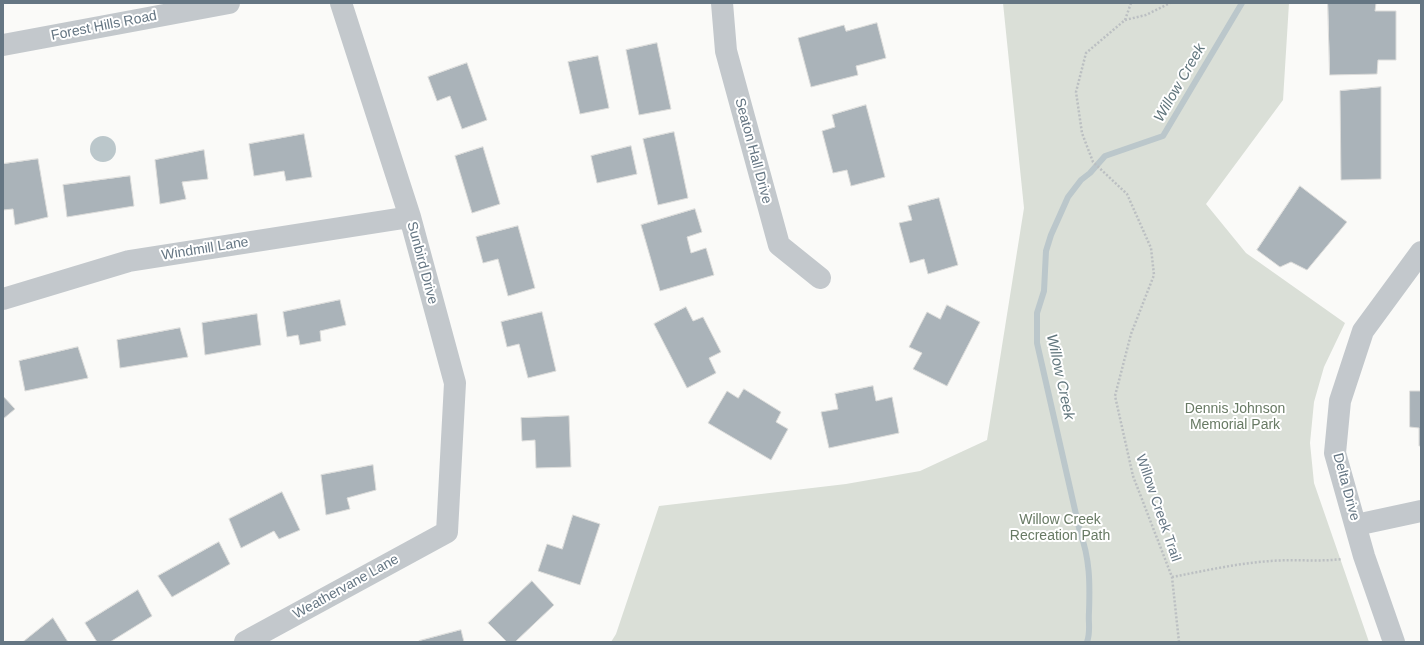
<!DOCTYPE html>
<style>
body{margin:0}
#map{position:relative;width:1424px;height:645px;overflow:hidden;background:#fafaf8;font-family:Arial,sans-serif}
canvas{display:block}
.frame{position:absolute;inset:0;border:4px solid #657683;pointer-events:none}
</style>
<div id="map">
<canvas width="1424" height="645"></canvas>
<div class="frame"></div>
</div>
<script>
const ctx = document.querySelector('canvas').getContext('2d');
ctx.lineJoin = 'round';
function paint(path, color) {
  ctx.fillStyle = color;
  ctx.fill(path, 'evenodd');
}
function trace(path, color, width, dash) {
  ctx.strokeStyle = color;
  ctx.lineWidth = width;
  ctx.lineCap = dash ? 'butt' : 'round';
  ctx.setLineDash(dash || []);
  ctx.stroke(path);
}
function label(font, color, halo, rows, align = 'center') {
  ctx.font = font + ' Arial,sans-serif';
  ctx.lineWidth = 4;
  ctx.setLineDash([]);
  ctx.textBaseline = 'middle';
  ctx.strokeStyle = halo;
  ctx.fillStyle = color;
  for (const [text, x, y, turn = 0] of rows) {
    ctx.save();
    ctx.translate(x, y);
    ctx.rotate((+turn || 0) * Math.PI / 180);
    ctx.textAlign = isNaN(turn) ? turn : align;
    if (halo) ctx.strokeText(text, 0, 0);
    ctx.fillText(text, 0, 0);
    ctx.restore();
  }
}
const green = new Path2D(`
 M1003,3H1289L1283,100L1206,204L1246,253L1345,323L1324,367L1314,402L1310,443L1314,483L1369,642H611L616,634L659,506L846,484L920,471L987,440L1024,208Z`);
const water = new Path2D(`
 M90 149a13 13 0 1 1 26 0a13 13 0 1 1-26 0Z`);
const stream = new Path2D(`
 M1087,642C1091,631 1088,623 1089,612C1090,583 1090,559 1080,532L1037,343V313L1044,291L1046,251L1051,235L1068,197L1081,180L1090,173L1105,156L1163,136L1242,3`);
const building = new Path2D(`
 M1328,3H1376L1375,11H1396V60H1378L1377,74L1330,75Z
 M877,23L886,58L856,66L858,75L811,87L798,38L844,25L846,31Z
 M657,43L671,109L639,115L626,50Z
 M598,56L609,108L580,114L568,62Z
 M467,63L487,120L462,129L450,96L437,101L428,77Z
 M1381,87V179L1341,180L1340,91Z
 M866,105L885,177L851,186L847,170L833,173L822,131L835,127L832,115Z
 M674,132L688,198L658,205L643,139Z
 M304,134L312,177L286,181L284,171L254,176L249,144Z
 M631,146L637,174L597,183L591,156Z
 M483,147L500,204L472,213L455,156Z
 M204,150L208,179L182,182L186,199L160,204L155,160Z
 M38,159L48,217L15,225L13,209L3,210V164Z
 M130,176L134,206L67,217L63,185Z
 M1300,186L1347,222L1307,270L1291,262L1280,267L1257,250Z
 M939,198L958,265L928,274L924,259L910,263L899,223L912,220L908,206Z
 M695,209L702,232L687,237L691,253L706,248L714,275L660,291L641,225Z
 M518,226L535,288L508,296L498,259L483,263L476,237Z
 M340,300L346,325L320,331L321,341L300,345L298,335L287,337L283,312Z
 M947,305L980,322L947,386L913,369L922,353L909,347L927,312L940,319Z
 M686,307L693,321L703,317L721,352L709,358L716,373L687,388L654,324Z
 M542,312L556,371L528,378L519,344L507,347L501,322Z
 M257,314L261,345L205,355L202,323Z
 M180,328L188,357L120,368L117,340Z
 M78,347L88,378L25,391L19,361Z
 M873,386L876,401L892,397L899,433L829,448L821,412L838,409L835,394Z
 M744,389L781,412L776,422L788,429L771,460L708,423L727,391L738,398Z
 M1410,391H1421V446H1419V428L1410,427Z
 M3,396L15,409L3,419Z
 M569,416L571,467L536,468L535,440L522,441L521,418Z
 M373,465L376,490L347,498L350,509L326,515L321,475Z
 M282,492L300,530L279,539L274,531L241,548L229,519Z
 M573,515L600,524L580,585L538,571L547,544L562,549Z
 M219,542L230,564L172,597L158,576Z
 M532,581L554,605L515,642H507L488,623Z
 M138,590L152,616L110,642H97L85,623Z
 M53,618L68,642H23Z
 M461,630L464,642H419V641Z`);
const path = new Path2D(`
 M1131,3L1125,20L1086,53L1076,92L1082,133L1093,162L1127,194L1151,248L1154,275L1131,334L1115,396L1133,476L1172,577L1179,642
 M1125,20L1146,15L1170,3
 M1172,577C1204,571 1238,563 1271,561C1295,559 1318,562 1342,559`);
const minor = new Path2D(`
 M722,3L726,51L779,245L820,278
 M3,45L229,3
 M3,299L129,261L410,217
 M1356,525L1421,511
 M245,642L447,532L455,383L410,217L341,3
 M1394,642L1364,556L1335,453L1340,401L1363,331L1421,252`);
const streetNames = [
 ["Forest Hills Road",104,26,-11],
 ["Seaton Hall Drive",753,151,75],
 ["Windmill Lane",205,249,-9],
 ["Sunbird Drive",422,263,75],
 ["Delta Drive",1346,487,75],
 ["Willow Creek Trail",1158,508,71],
 ["Weathervane Lane",346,587,-29]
];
const parkNames = [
 ["Dennis Johnson",1235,409],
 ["Memorial Park",1235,425],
 ["Willow Creek",1060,520],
 ["Recreation Path",1060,536]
];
const waterNames = [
 ["Willow Creek",1180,83,-60],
 ["Willow Creek",1060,377,78]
];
paint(green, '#dadfd7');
paint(water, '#bbc7cb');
trace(stream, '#bbc7cb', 6);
paint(building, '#aab3b9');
trace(building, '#dcdcda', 1);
trace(path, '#bbbfc2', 2.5, [2, 2]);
trace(minor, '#c3c8cc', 22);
label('14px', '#657683', '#fff', streetNames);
label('14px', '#687a64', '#fff', parkNames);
label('italic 15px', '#60757c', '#fff', waterNames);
</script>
